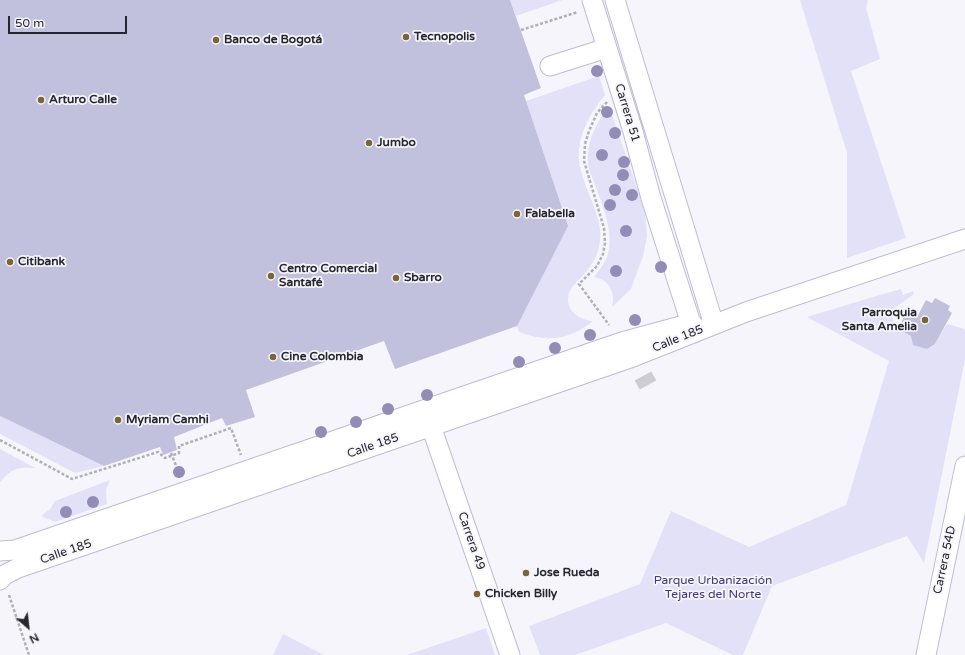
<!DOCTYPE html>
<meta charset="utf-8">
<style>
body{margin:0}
#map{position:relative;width:965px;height:655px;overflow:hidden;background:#f6f5fb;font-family:"Varela Round",sans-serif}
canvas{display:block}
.north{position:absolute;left:8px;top:607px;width:40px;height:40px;-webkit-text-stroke:3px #f6f5fb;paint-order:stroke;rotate:152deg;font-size:11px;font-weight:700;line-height:16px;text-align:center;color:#262630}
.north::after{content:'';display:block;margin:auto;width:14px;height:18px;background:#262630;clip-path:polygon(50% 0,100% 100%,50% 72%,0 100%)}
.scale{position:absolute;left:8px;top:16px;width:119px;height:18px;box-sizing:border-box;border:2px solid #262630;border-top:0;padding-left:5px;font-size:12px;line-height:14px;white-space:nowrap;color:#262630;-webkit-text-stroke:3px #f6f5fb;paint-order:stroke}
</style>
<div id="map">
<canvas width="965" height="655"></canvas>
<div class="north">N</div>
<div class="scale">50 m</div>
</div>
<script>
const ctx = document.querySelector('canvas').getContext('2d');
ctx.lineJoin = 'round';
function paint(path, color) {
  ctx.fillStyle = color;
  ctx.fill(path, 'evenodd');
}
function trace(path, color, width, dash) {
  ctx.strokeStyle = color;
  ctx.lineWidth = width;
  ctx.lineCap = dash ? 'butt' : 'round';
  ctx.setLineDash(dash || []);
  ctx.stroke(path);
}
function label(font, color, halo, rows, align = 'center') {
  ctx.font = font + ' "Varela Round",sans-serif';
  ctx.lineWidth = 3.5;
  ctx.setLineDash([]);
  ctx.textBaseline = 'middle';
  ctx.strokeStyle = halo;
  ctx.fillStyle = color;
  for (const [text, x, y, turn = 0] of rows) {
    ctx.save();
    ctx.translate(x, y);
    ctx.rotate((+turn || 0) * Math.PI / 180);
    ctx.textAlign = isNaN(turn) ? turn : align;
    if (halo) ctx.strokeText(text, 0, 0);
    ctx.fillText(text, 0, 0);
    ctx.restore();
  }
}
const green = new Path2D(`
 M510,0H562L516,16Z
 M800,0H868L866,8L880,59L851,71L906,238L847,258V153Z
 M599,76L605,95C590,113 577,136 579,161C581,176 588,191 593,204C597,215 602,229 600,240C599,249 596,258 591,265C586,273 579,279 573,286C560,303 574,320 593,321C587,325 581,330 574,333C557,341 536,339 519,332L517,326L526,101Z
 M609,106L640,197L645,214L647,236L643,256L631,289L612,307C616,292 609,280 594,277C599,271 604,264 607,257C615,234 603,207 595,185C593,178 588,170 588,162C587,140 596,124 609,106Z
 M901,289L903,295L913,291L914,294L889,312L898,329L911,336L927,349L935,344L947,324L965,329V359L924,563L907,536L772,586L743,655H733L666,623L575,655H540L529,626L640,584L671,511L749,547L846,505L889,361L807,317L873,297Z
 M0,416L104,466L75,473L0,434Z
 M0,449L35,468C18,466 11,469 0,482Z
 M110,480L106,490L107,504L55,522L41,516L50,509L55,501Z
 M486,628L495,655H407Z
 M283,634L324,655H273Z`);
const building = new Path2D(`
 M0,0H510L541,88L524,95L568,226L517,326L395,369L384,341L246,390L255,417L226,426L222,418L174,437L177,450L163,455L160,447L104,466L0,416Z
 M935,298L950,306L948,310L952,313L935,344L927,349L913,345L911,336L898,329L907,311L917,317L926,300L932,303Z`);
const minorTunnel = new Path2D(`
 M643,376L648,385`);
const path = new Path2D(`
 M521,30L578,12
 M607,102L597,113L589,131L585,144L584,161L604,228L605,243L603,254L597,266L579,284L609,325
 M0,440L72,479L158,452L165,458L179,453V446L231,428L241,455
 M171,453L180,476
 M9,595L29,655`);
const minor = new Path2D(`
 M592,0L632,128L651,198L694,333
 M615,0L714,325
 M550,66L607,48
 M431,426L510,655
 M0,551L15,550L622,342L692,323
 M0,580L4,575L18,568L633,357L746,312L965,239
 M926,655L965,466`);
const trees = [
 [597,71],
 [607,112],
 [615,133],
 [602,155],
 [624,162],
 [623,175],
 [615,190],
 [632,195],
 [610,205],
 [626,231],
 [661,267],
 [616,271],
 [635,320],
 [590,335],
 [555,348],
 [519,362],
 [427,395],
 [388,409],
 [356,422],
 [321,432],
 [179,472],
 [93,502],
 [66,512]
];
const markers = [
 [406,37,4,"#7d6435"],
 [216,40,4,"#7d6435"],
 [41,100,4,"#7d6435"],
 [369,143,4,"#7d6435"],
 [517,214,4,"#7d6435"],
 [10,262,4,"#7d6435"],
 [271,276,4,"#7d6435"],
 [396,278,4,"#7d6435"],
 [925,320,4,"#7d6435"],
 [273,357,4,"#7d6435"],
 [118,420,4,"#7d6435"],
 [526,573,4,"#7d6435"],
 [477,594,4,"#7d6435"]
];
const poiNames = [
 ["Tecnopolis",414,37],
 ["Banco de Bogotá",224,40],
 ["Arturo Calle",49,100],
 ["Jumbo",377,143],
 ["Falabella",525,214],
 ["Citibank",18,262],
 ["Centro Comercial",279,269],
 ["Santafé",279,283],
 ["Sbarro",404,278],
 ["Parroquia",917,313,"right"],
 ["Santa Amelia",917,327,"right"],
 ["Cine Colombia",281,357],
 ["Myriam Camhi",126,420],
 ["Jose Rueda",534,573],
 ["Chicken Billy",485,594]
];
const streetNames = [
 ["Carrera 51",627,113,73],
 ["Calle 185",678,339,-22],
 ["Calle 185",373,446,-19],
 ["Carrera 49",471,541,71],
 ["Calle 185",66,552,-19],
 ["Carrera 54D",945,560,-78]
];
const parkNames = [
 ["Parque Urbanización",713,581],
 ["Tejares del Norte",713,595]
];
paint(green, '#e2e1f8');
paint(building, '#c1c1dd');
trace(minorTunnel, '#ccccd2', 19, [19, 10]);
trace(minor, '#bdbcd8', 21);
trace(path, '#b0b0b7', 2.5, [3, 2]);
trace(minor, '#fff', 19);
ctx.fillStyle = '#938cb6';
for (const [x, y] of trees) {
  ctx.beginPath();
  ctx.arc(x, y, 6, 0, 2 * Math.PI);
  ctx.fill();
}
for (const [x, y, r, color] of markers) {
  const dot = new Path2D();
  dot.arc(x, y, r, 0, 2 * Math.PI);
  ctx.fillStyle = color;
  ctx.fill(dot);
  trace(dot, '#f6f5fb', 1.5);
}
label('bold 12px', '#262630', '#f6f5fb', poiNames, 'left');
label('12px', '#262630', '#f6f5fb', streetNames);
label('12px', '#42367e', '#f6f5fb', parkNames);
</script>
